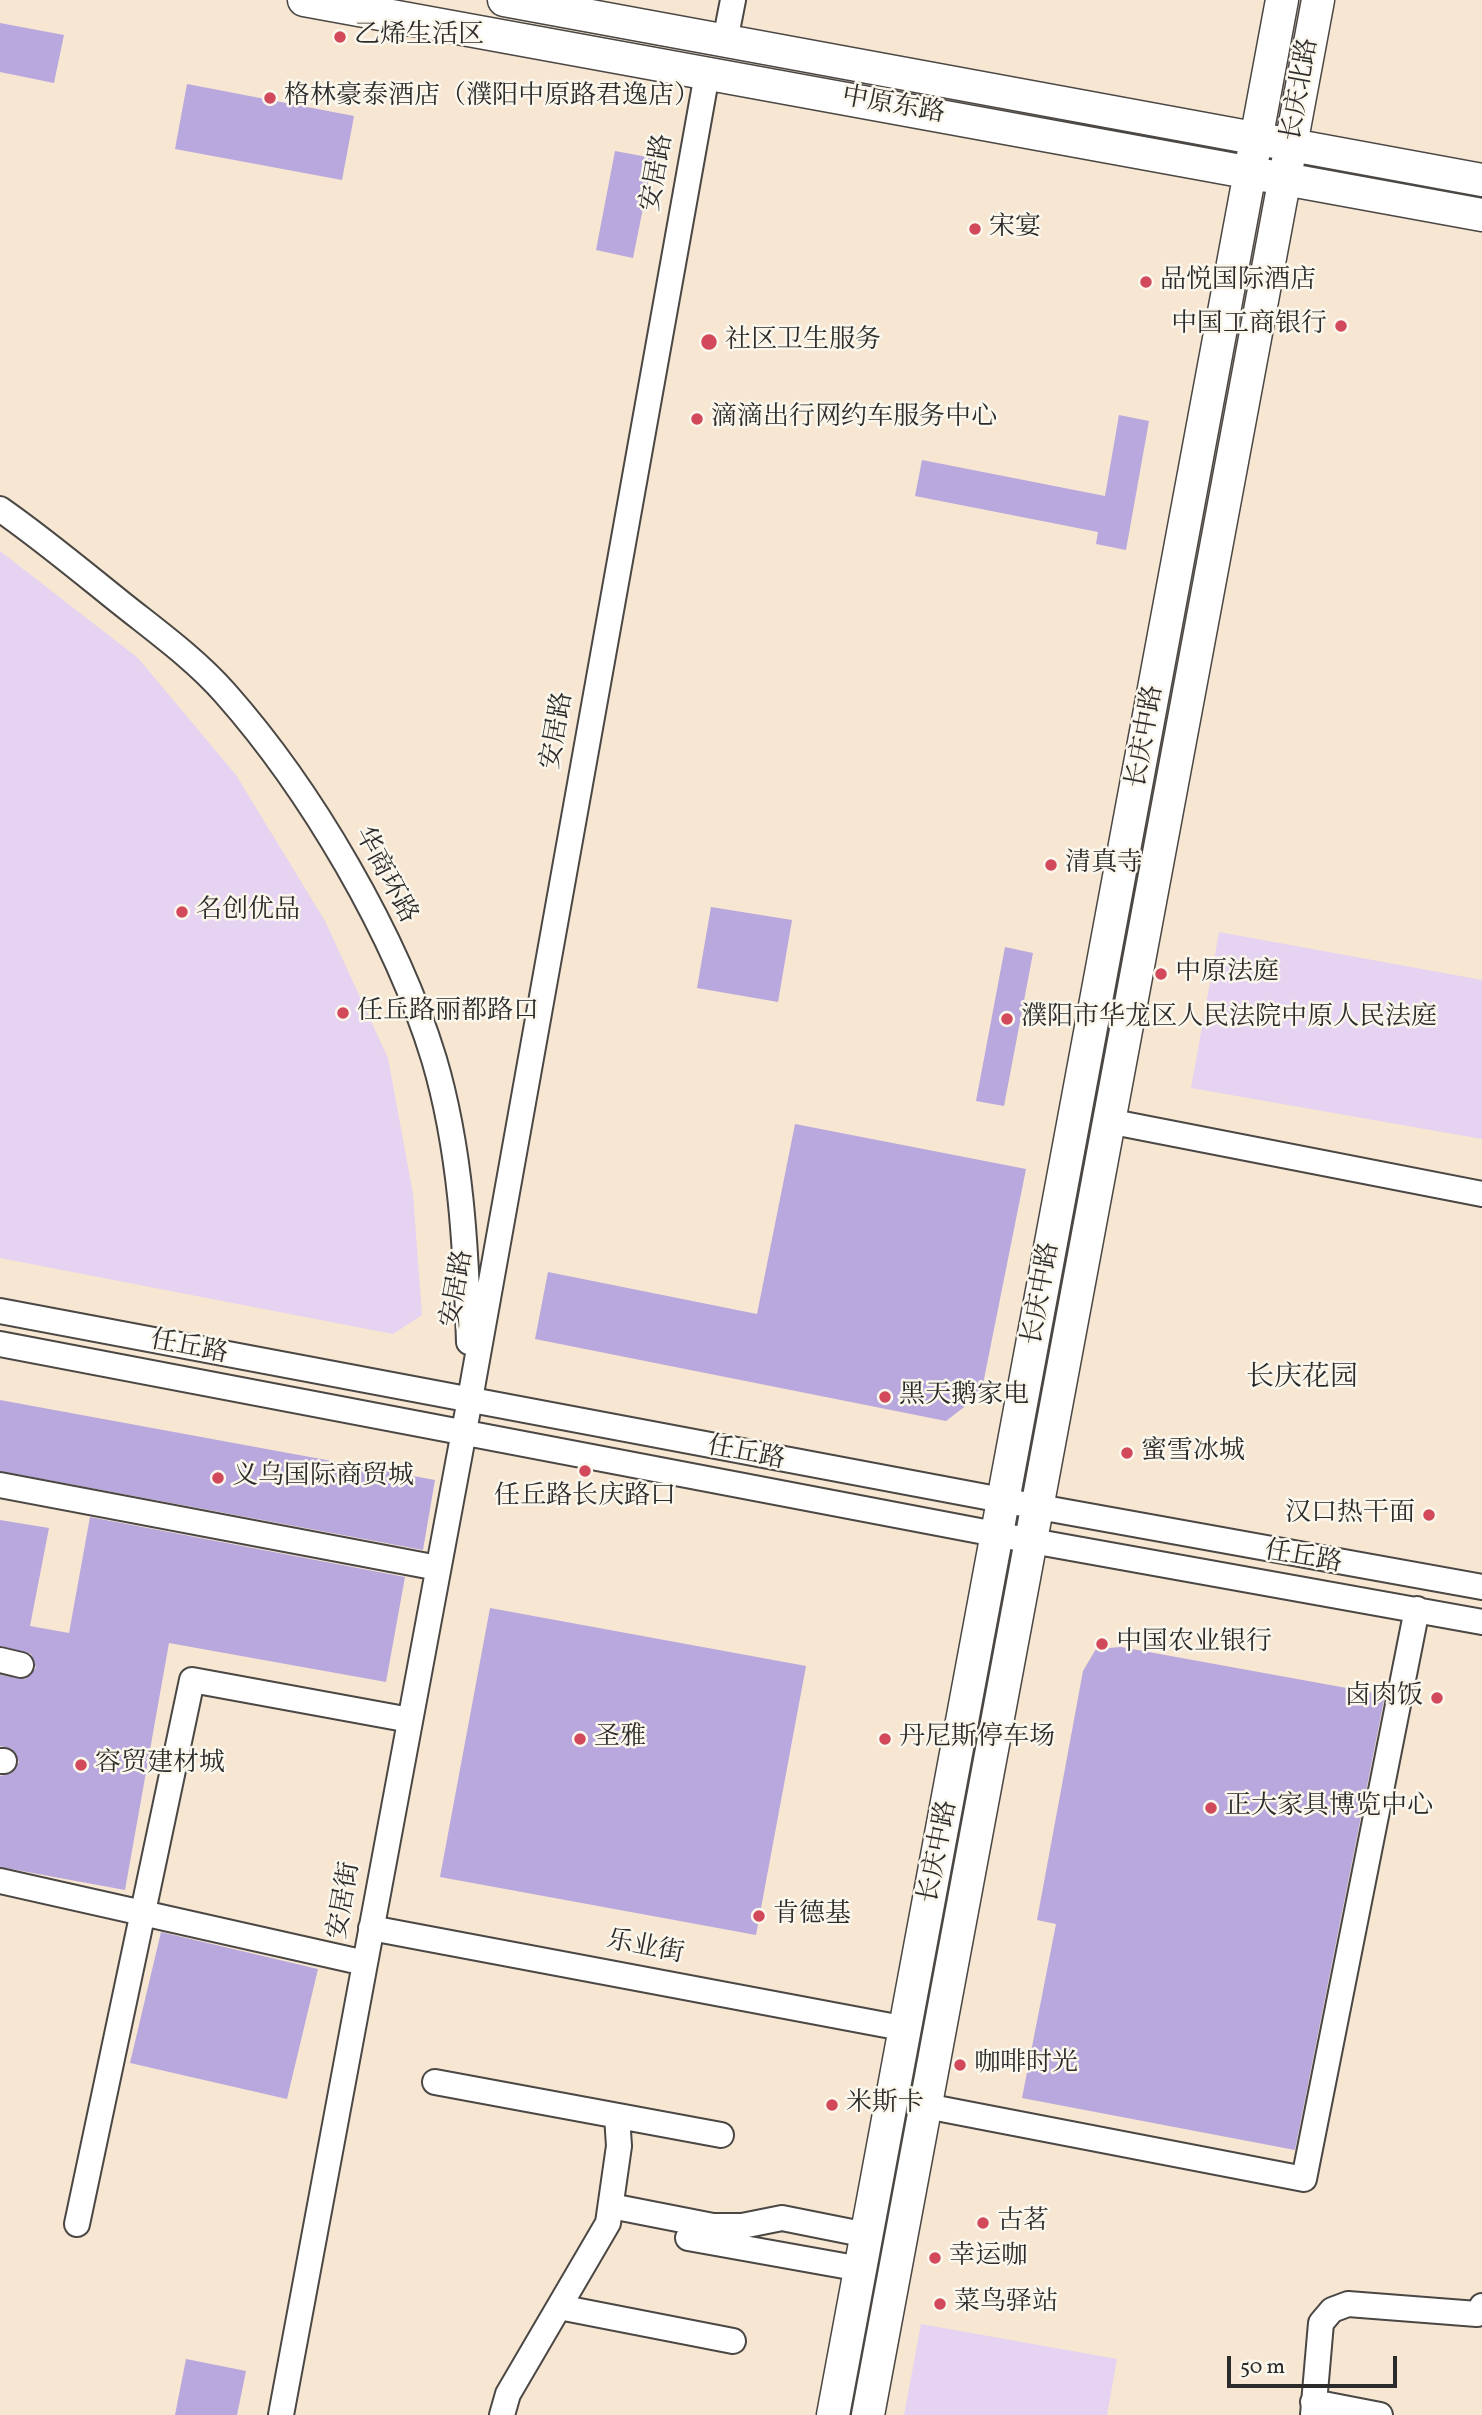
<!DOCTYPE html>
<meta charset="utf-8">
<style>
body{margin:0}
#map{position:relative;width:1482px;height:2415px;overflow:hidden;background:#f7e6d1;font-family:Vollkorn,serif}
canvas{display:block}
.scale{position:absolute;left:1227px;top:2356px;width:170px;height:32px;box-sizing:border-box;border:4px solid #2b2b2b;border-top:0;padding-left:9px;font-size:21px;line-height:24px;white-space:nowrap;color:#2b2b2b;-webkit-text-stroke:5px #fbf7ec;paint-order:stroke}
</style>
<div id="map">
<canvas width="1482" height="2415"></canvas>
<div class="scale">50 m</div>
</div>
<script>
const ctx = document.querySelector('canvas').getContext('2d');
ctx.lineJoin = 'round';
function paint(path, color) {
  ctx.fillStyle = color;
  ctx.fill(path, 'evenodd');
}
function trace(path, color, width, dash) {
  ctx.strokeStyle = color;
  ctx.lineWidth = width;
  ctx.lineCap = dash ? 'butt' : 'round';
  ctx.setLineDash(dash || []);
  ctx.stroke(path);
}
function label(font, color, halo, rows, align = 'center') {
  ctx.font = font + ' Vollkorn,"Noto Serif SC",serif';
  ctx.lineWidth = 5;
  ctx.setLineDash([]);
  ctx.textBaseline = 'middle';
  ctx.strokeStyle = halo;
  ctx.fillStyle = color;
  for (const [text, x, y, turn = 0] of rows) {
    ctx.save();
    ctx.translate(x, y);
    ctx.rotate((+turn || 0) * Math.PI / 180);
    ctx.textAlign = isNaN(turn) ? turn : align;
    if (halo) ctx.strokeText(text, 0, 0);
    ctx.fillText(text, 0, 0);
    ctx.restore();
  }
}
const built = new Path2D(`
 M0,551L138,658L236,775L325,921L388,1058L413,1194L422,1315L393,1334L0,1258Z
 M1219,932L1482,980V1139L1191,1088Z
 M921,2324L1117,2359L1107,2415H904Z`);
const building = new Path2D(`
 M0,23L64,35L54,83L0,72Z
 M187,84L354,116L342,180L175,149Z
 M615,151L653,158L633,258L596,250Z
 M1119,415L1149,421L1126,550L1096,544L1098,532L915,496L922,460L1105,496Z
 M711,907L792,920L778,1002L697,988Z
 M1005,947L1033,953L1004,1106L976,1101Z
 M795,1124L1026,1169L981,1394L946,1421L535,1339L548,1272L757,1314Z
 M0,1400L435,1480L423,1550L0,1471Z
 M90,1517L405,1577L386,1682L169,1643L125,1890L0,1867V1776L12,1773L19,1762L12,1749L0,1746V1675L25,1679L36,1668L31,1654L0,1646V1520L49,1528L30,1626L69,1633Z
 M490,1608L806,1666L756,1935L440,1877Z
 M1121,1647L1385,1695L1295,2150L1022,2098L1056,1924L1037,1920L1083,1671L1096,1649Z
 M161,1932L318,1969L287,2099L130,2063Z
 M186,2359L246,2371L237,2415H175Z`);
const minor = new Path2D(`
 M725,41L733,0
 M0,509C43,539 81,571 121,603C156,631 195,659 225,693C311,790 396,935 434,1059C461,1150 466,1248 469,1342
 M1108,1121L1482,1194
 M0,1311L1039,1507L1482,1587
 M0,1344L1032,1541L1482,1622
 M0,1485L438,1568
 M0,1660L21,1665
 M0,1761H4
 M0,1881L365,1963
 M371,1928L907,2029
 M435,2082L721,2135
 M926,2106L1304,2179L1417,1609
 M611,2206L713,2226H742L782,2218L867,2235
 M77,2224L192,1680L410,1720
 M688,2238L861,2269
 M559,2307L733,2341
 M1313,2402L1380,2415
 M281,2415L470,1399L707,74
 M502,2415L508,2394L608,2223L619,2146L617,2116
 M1313,2415L1321,2323L1332,2310L1348,2304L1477,2314L1482,2306`);
const major = new Path2D(`
 M304,0L1482,215
 M504,0L1482,180
 M833,2415L1282,0
 M868,2415L1318,0`);
const markers = [
 [340,37,7,"#d1495b"],
 [270,98,7,"#d1495b"],
 [975,229,7,"#d1495b"],
 [1146,282,7,"#d1495b"],
 [1341,326,7,"#d1495b"],
 [709,342,9,"#d1495b"],
 [697,419,7,"#d1495b"],
 [1051,865,7,"#d1495b"],
 [182,912,7,"#d1495b"],
 [1161,974,7,"#d1495b"],
 [343,1013,7,"#d1495b"],
 [1007,1019,7,"#d1495b"],
 [885,1397,7,"#d1495b"],
 [1127,1453,7,"#d1495b"],
 [585,1471,7,"#d1495b"],
 [218,1478,7,"#d1495b"],
 [1429,1515,7,"#d1495b"],
 [1102,1644,7,"#d1495b"],
 [1437,1698,7,"#d1495b"],
 [580,1739,7,"#d1495b"],
 [885,1739,7,"#d1495b"],
 [81,1765,7,"#d1495b"],
 [1211,1808,7,"#d1495b"],
 [759,1916,7,"#d1495b"],
 [960,2065,7,"#d1495b"],
 [832,2105,7,"#d1495b"],
 [983,2223,7,"#d1495b"],
 [935,2258,7,"#d1495b"],
 [940,2304,7,"#d1495b"]
];
const poiNames = [
 ["乙烯生活区",354,37],
 ["格林豪泰酒店（濮阳中原路君逸店）",284,98],
 ["宋宴",989,229],
 ["品悦国际酒店",1160,282],
 ["中国工商银行",1327,326,"right"],
 ["社区卫生服务",725,342],
 ["滴滴出行网约车服务中心",711,419],
 ["清真寺",1065,865],
 ["名创优品",196,912],
 ["中原法庭",1175,974],
 ["任丘路丽都路口",357,1013],
 ["濮阳市华龙区人民法院中原人民法庭",1021,1019],
 ["黑天鹅家电",899,1397],
 ["蜜雪冰城",1141,1453],
 ["义乌国际商贸城",232,1478],
 ["任丘路长庆路口",585,1498,"center"],
 ["汉口热干面",1415,1515,"right"],
 ["中国农业银行",1116,1644],
 ["卤肉饭",1423,1698,"right"],
 ["圣雅",594,1739],
 ["丹尼斯停车场",899,1739],
 ["容贸建材城",95,1765],
 ["正大家具博览中心",1225,1808],
 ["肯德基",773,1916],
 ["咖啡时光",974,2065],
 ["米斯卡",846,2105],
 ["古茗",997,2223],
 ["幸运咖",949,2258],
 ["菜鸟驿站",954,2304]
];
const streetNames = [
 ["长庆北路",1302,90,-80],
 ["中原东路",893,107,10],
 ["安居路",659,173,-80],
 ["安居路",559,731,-80],
 ["长庆中路",1147,737,-80],
 ["华商环路",384,876,62],
 ["安居路",459,1289,-80],
 ["长庆中路",1043,1294,-80],
 ["任丘路",189,1349,11],
 ["任丘路",746,1455,11],
 ["任丘路",1303,1559,10],
 ["长庆中路",940,1852,-79],
 ["安居街",346,1901,-80],
 ["乐业街",645,1949,11]
];
const neighbourhoodNames = [
 ["长庆花园",1302,1380]
];
paint(built, '#e5d3f1');
paint(building, '#b8a8de');
trace(minor, '#4a4744', 28);
trace(major, '#4a4744', 35);
trace(minor, '#fff', 24);
trace(major, '#fff', 32);
for (const [x, y, r, color] of markers) {
  const dot = new Path2D();
  dot.arc(x, y, r, 0, 2 * Math.PI);
  ctx.fillStyle = color;
  ctx.fill(dot);
  trace(dot, '#fbf7ec', 2.5);
}
label('26px', '#2b2b2b', '#fbf7ec', poiNames, 'left');
label('26px', '#2b2b2b', '#fbf7ec', streetNames);
label('28px', '#2b2b2b', '#fbf7ec', neighbourhoodNames);
</script>
